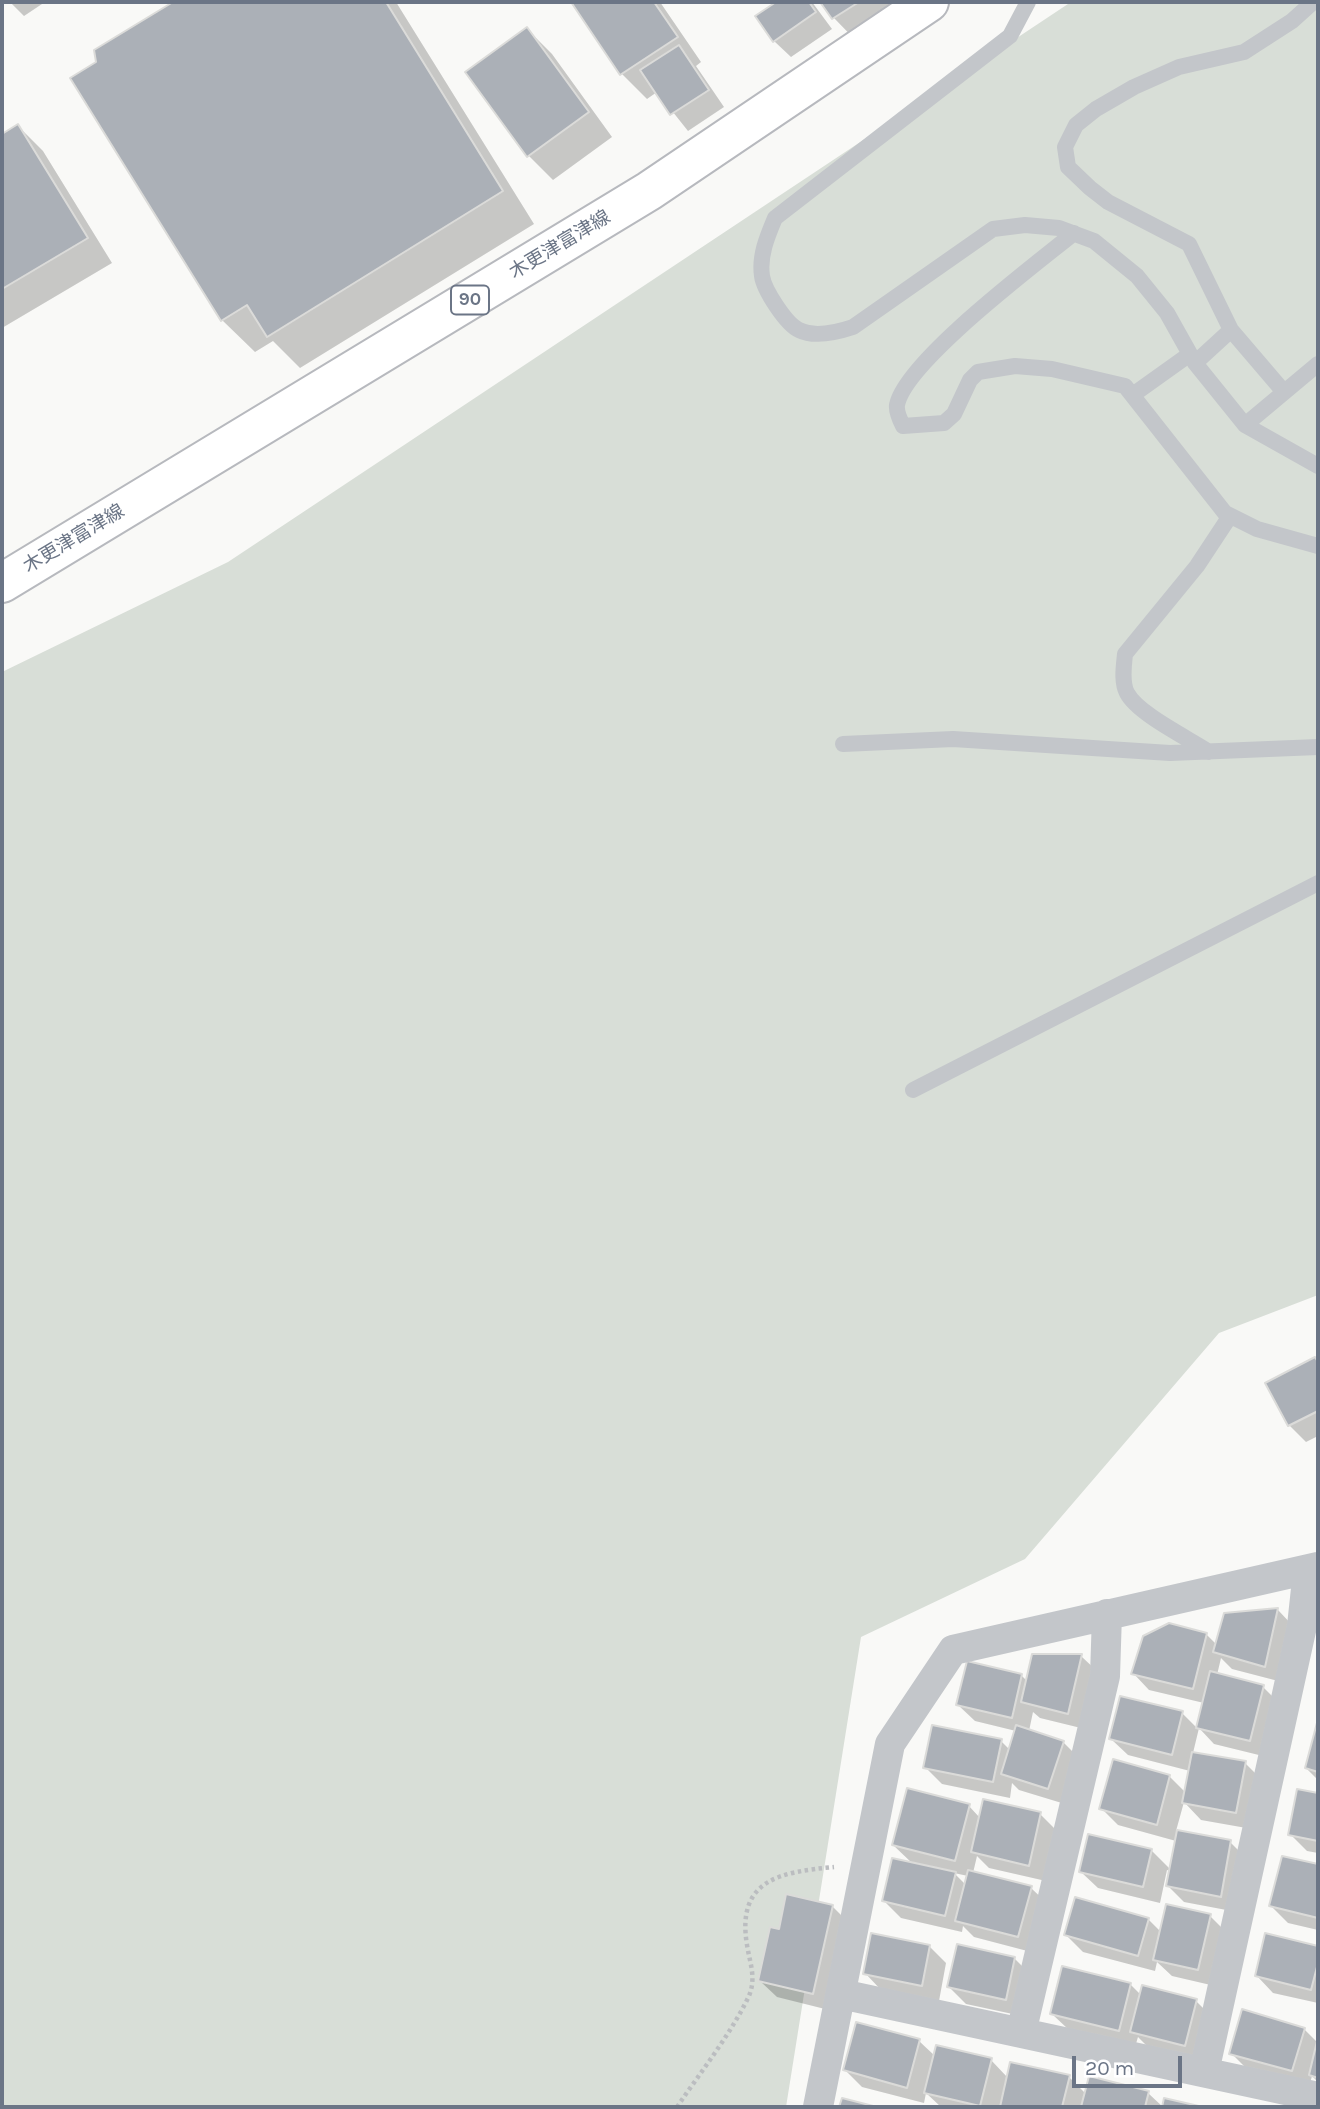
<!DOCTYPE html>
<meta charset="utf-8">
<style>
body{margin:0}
#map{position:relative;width:1320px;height:2109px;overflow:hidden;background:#f9f9f7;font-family:Karla,sans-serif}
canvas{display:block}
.frame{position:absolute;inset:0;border:4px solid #6b7586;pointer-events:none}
.scale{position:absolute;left:1072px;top:2056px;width:110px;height:32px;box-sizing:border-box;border:4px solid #6b7586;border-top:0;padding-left:9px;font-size:21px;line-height:24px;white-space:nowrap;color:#6b7586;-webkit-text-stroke:5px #fff;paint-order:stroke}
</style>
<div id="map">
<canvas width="1320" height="2109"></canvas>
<div class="frame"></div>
<div class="scale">20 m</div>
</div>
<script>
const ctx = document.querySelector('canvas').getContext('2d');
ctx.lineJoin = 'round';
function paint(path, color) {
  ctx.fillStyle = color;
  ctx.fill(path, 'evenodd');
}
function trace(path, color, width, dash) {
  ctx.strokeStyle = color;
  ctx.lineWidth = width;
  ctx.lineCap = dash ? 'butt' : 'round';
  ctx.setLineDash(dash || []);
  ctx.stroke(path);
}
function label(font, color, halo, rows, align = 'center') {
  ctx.font = font + ' Karla,"Noto Sans JP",sans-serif';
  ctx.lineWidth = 7;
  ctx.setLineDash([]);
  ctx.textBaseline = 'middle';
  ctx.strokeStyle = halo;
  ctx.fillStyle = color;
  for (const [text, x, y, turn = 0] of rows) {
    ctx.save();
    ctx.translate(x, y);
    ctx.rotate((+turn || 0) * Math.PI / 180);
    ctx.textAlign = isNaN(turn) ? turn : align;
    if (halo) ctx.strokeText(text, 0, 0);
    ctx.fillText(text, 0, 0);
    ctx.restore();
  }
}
const green = new Path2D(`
 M1071,2H1318V1295L1219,1333L1025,1559L861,1637L786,2107H2V672L228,562Z`);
const shadow = new Path2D(`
 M10,2H45L24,16Z
 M176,2H396L534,224L300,368L273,341L255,352L222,320L98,63L96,51Z
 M573,2H660L701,62L696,66L724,107L688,131L657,92L647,99L622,74Z
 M779,2H812L832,29L791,57L774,41L758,16Z
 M823,2H939L866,51L834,18Z
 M527,29L552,54L612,137L553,180L528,155Z
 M18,126L43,151L112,263L2,328V136Z
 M1315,1359L1318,1362V1436L1306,1442L1289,1425Z
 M1278,1610L1294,1627L1282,1682L1232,1669L1221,1658L1217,1675L1263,1687L1280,1704L1267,1757L1214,1744L1199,1728L1193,1753L1245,1763L1262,1780L1252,1829L1201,1820L1184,1802L1176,1831L1230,1842L1247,1859L1237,1912L1184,1902L1167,1885L1170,1871L1167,1870L1160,1903L1098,1888L1081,1872L1151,1850L1171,1870L1176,1841L1118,1825L1101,1808L1169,1776L1186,1793L1190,1771L1128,1755L1111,1739L1182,1713L1197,1728L1204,1703L1149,1690L1133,1673L1206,1634L1217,1645L1225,1615Z
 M1081,1656L1098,1672L1085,1729L1040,1718L1033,1712L1029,1731L1063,1742L1080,1759L1065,1804L1019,1790L1012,1783L1010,1798L942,1784L925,1767L1001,1741L1010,1750L1016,1731L975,1721L958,1705L1021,1675L1028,1682Z
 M1318,1725V1780L1306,1768Z
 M1299,1791L1318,1795V1853L1307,1851L1290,1834Z
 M969,1806L980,1818L1040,1814L1057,1831L1046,1881L989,1868L977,1856L973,1873L1031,1888L1048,1904L1035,1953L974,1937L963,1926L962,1932L901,1918L884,1901L913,1864L893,1845ZM954,1873L968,1876L966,1885Z
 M1283,1858L1318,1866V1930L1288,1923L1271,1906Z
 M832,1906L849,1923L829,2010L777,1997L760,1981L780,1932Z
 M1210,1916L1227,1933L1215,1986L1172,1976L1157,1962L1155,1971L1083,1952L1066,1935L1148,1919L1161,1932Z
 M1267,1935L1318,1948V2003L1273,1993L1257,1976Z
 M929,1946L946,1963L939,2001L881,1990L865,1973Z
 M1014,1958L1031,1975L1022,2016L966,2004L949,1987Z
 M1130,1984L1141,1995L1196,2001L1213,2018L1201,2062L1149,2048L1138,2037L1135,2047L1069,2030L1052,2014Z
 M1304,2029L1318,2043V2082L1312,2076L1309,2087L1248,2070L1231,2053Z
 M919,2041L935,2056L991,2060L1008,2078L1069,2077L1086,2094L1148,2093L1163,2107H941L926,2093L924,2103L862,2087L845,2070Z`);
const building = new Path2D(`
 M173,2H386L503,191L267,337L247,305L221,321L70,78L96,62L94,50Z
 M571,2H654L678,37L620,75Z
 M776,2H809L816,12L773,42L755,16Z
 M820,2H859L832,19Z
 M527,27L589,112L527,157L465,72Z
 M679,45L709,90L670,115L640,70Z
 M18,124L88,238L2,289V134Z
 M1315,1357L1318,1362V1411L1288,1426L1265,1383Z
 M1278,1608L1265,1667L1213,1652L1224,1613Z
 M1169,1623L1207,1633L1193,1689L1131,1674L1143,1636Z
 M1032,1654H1082L1068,1714L1021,1702Z
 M967,1661L1022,1674L1012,1718L956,1705Z
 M1210,1671L1264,1685L1250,1741L1196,1728Z
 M1120,1696L1183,1711L1172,1755L1109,1739Z
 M1318,1719V1772L1305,1768Z
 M932,1725L1002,1739L993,1782L923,1768Z
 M1016,1725L1064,1741L1048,1789L1001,1774Z
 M1192,1752L1246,1761L1236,1813L1182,1803Z
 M1113,1759L1170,1775L1157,1825L1099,1809Z
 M907,1788L970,1804L955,1861L892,1845Z
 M1297,1789L1318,1793V1841L1288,1835Z
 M983,1799L1041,1812L1029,1866L971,1852Z
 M1177,1830L1231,1840L1221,1897L1166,1886Z
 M1088,1834L1152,1849L1143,1887L1079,1872Z
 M1282,1856L1318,1864V1918L1269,1906Z
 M892,1858L956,1872L945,1916L882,1901Z
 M968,1870L1032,1886L1018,1937L955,1921Z
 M786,1894L833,1905L813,1994L758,1981L770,1927L779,1929Z
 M1075,1897L1149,1918L1138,1956L1064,1935Z
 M1166,1904L1211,1914L1198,1970L1153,1960Z
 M871,1933L930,1945L922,1986L863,1974Z
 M1265,1933L1318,1946V1963L1311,1990L1255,1976Z
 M957,1944L1015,1957L1006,2000L947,1987Z
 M1062,1966L1131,1983L1119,2031L1050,2014Z
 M1142,1985L1197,1999L1185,2046L1130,2032Z
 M1242,2009L1305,2028L1292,2071L1229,2054Z
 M856,2022L920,2039L907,2088L843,2070Z
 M1318,2037V2078L1309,2075Z
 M936,2045L992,2058L980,2106L924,2093Z
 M1010,2062L1070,2075L1062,2107H1000Z
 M1089,2076L1149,2091L1145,2107H1081Z
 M842,2098L877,2107H839Z
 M1164,2098L1203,2107H1162Z`);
const path = new Path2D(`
 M677,2107C700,2073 730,2035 748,1998C757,1979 750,1964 747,1945C736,1879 781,1872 834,1867`);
const lane = new Path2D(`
 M1028,2L1010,36L775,218C767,237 759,256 762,276C764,290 786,324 799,330C815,338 838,332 853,327L993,229L1025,225L1059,228L1094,241L1137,276L1167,313L1195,363L1245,425L1318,466
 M1074,233C1036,264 905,362 897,405C896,412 900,420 903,426L944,423L954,414L970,380L978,372L1015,366L1052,369L1125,386L1225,513L1257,529L1318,546
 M1195,363L1231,330
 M1284,392L1231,330L1189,244L1108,202L1090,188L1068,167L1065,147L1076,125L1096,109L1134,87L1179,67L1244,52L1292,21L1313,2
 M1134,394L1190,354
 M1245,425L1318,364
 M843,744L953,739L1170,753L1318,747
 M1209,752C1188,738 1138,714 1127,693C1121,682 1124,665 1125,654L1197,566L1230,516
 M913,1090L1318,883`);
const street = new Path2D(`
 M841,1994L1318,2097
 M1021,2033L1105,1676L1107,1614
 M1204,2072L1302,1626L1308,1570
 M818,2107L890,1744L953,1650L1318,1567`);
const primary = new Path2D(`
 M2,583L649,191L929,2`);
const shields = [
 [470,300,38]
];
const shieldNames = [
 ["90",470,300]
];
const streetNames = [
 ["木更津富津線",560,245,-31],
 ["木更津富津線",74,539,-31]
];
paint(green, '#d8ded7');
paint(shadow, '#0003');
paint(building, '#abb0b7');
trace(building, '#dbdbd9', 2);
trace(primary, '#b7b9be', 42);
trace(path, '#bbbdc0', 4.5, [3.5, 3.5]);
trace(lane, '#c3c6ca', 16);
trace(street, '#c3c6ca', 30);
trace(primary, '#fff', 38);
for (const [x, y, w] of shields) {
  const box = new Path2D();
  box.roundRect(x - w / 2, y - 14.5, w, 29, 5);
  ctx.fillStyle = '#fff';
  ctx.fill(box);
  trace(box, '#6b7586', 2);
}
label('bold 18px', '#6b7586', null, shieldNames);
label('19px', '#6b7586', '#fff', streetNames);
</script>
